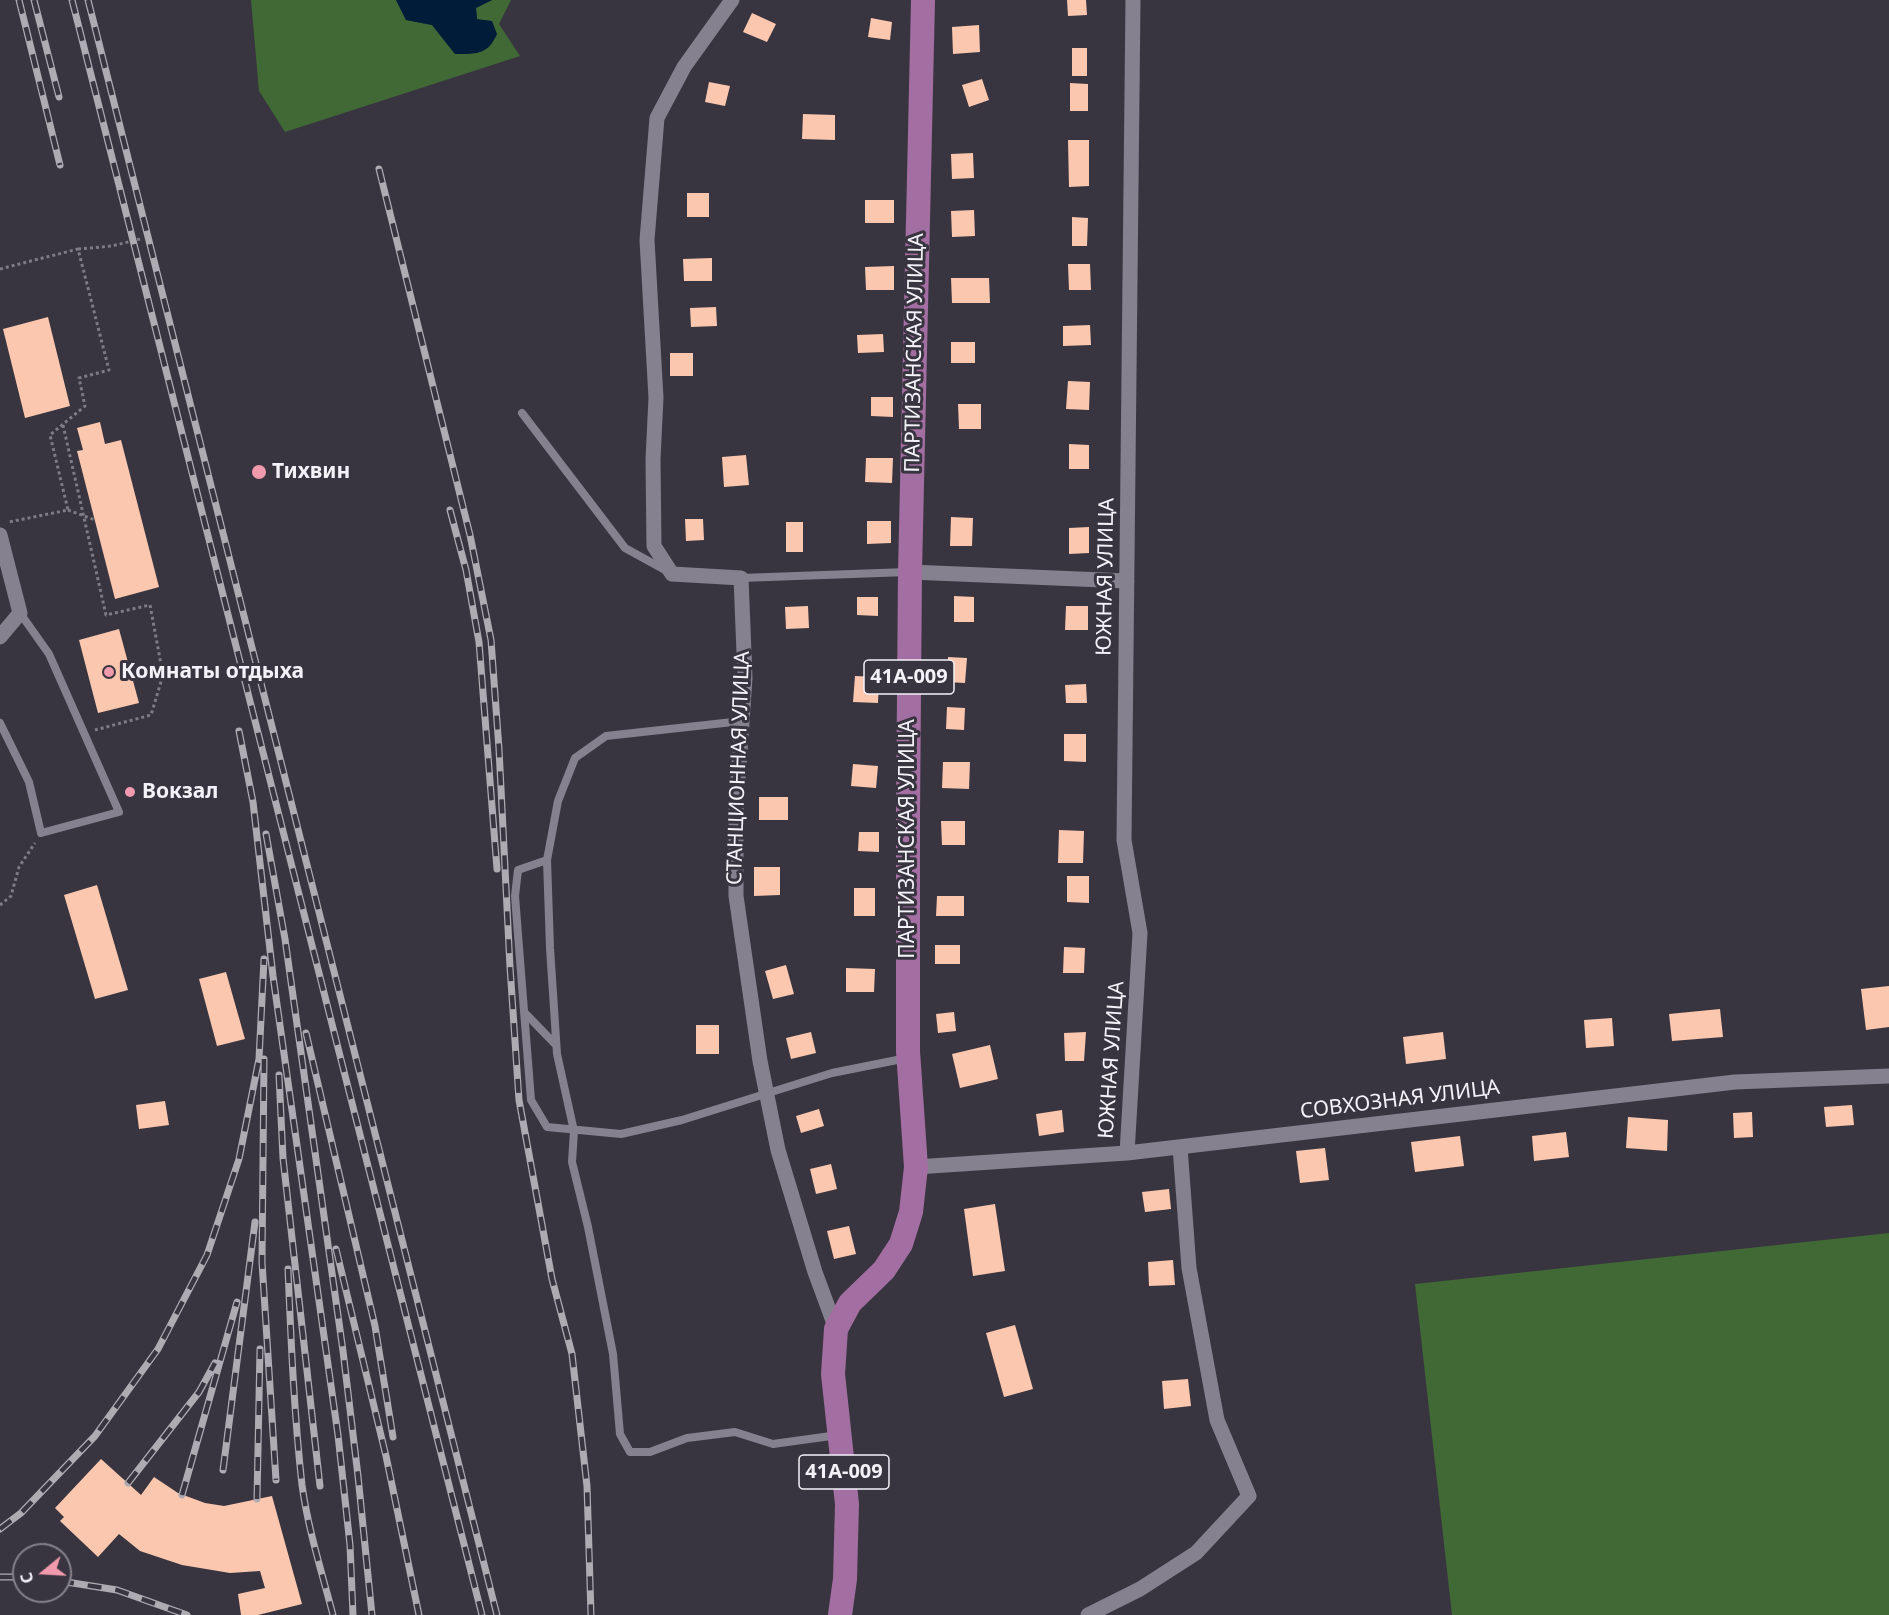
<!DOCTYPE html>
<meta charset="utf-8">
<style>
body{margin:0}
#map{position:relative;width:1889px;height:1615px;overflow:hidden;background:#393540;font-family:"Noto Sans",sans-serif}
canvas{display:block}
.north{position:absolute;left:12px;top:1543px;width:60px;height:60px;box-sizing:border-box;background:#393540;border:2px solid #84818a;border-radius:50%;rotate:252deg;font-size:16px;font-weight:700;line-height:24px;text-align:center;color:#f4f2f9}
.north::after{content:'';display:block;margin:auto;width:21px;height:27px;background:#f29aad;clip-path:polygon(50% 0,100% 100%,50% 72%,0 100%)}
</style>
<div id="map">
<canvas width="1889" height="1615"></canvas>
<div class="north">С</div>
</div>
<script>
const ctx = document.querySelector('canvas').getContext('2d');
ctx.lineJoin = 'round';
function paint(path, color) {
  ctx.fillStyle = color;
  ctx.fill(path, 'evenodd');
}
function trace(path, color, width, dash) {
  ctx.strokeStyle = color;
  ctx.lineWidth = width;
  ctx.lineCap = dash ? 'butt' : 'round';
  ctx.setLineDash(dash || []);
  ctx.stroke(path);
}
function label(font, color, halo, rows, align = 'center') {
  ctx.font = font + ' "Noto Sans",sans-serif';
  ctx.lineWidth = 6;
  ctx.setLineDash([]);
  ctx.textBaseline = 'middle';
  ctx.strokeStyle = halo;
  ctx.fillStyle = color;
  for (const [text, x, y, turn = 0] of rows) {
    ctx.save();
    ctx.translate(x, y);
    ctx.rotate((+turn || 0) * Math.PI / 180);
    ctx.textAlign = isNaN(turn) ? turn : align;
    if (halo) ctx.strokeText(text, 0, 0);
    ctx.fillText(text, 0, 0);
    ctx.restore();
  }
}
const green = new Path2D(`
 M251,0H396L406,20L432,25L455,54L477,19L476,8L492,0H511L499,24L520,56L285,132L259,91Z
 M1889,1233V1615H1452L1415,1284Z`);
const water = new Path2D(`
 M396,0H492L476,8L477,19L492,21L497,34C488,55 476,54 455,54L432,25L406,20Z`);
const building = new Path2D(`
 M1067,0H1086L1087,15L1068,16Z
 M752,13L776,24L767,42L743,32Z
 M871,18L892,22L890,40L868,37Z
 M979,25L980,52L953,54L952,27Z
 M1072,48H1087V76H1072Z
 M982,79L989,100L969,107L962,85Z
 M709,82L730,86L725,106L705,102Z
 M1070,83L1088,84V111H1070Z
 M803,114L835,115V140L802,139Z
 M1068,140H1089V186L1069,187Z
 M973,153L974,178L952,179L951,154Z
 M687,193H709V217H687Z
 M865,200H894V223H865Z
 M974,210L975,236L952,237L951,211Z
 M1072,217L1088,218L1087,246H1072Z
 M712,258V281H684L683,259Z
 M1068,264H1090L1091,290H1069Z
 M894,266V290H866L865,267Z
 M951,278H989L990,303H952Z
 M716,307L717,326L691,327L690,308Z
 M48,317L70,406L25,418L3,329Z
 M1090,325L1091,345L1063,346V326Z
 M883,334L884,352L858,353L857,335Z
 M951,342H975V363H951Z
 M670,353H693V376H670Z
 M1068,381L1090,382L1089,410L1066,409Z
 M871,397H893V417L871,416Z
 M958,404H981V429H959Z
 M100,422L105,444L121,440L159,587L115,599L77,451L83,450L77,428Z
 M1069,444L1089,445V469H1069Z
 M746,455L749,485L724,487L722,457Z
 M866,458H893L892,483L865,482Z
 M951,517L973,518L972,546H950Z
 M685,519H703L704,540L686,541Z
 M867,521H891V543L867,544Z
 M786,522H803V552H786Z
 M1089,527V553L1069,554V528Z
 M954,596L974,597V622H954Z
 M857,597H878V616L857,615Z
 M808,606L809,628L786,629L785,607Z
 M1066,606H1088V630H1065Z
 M119,629L139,703L98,713L79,640Z
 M948,657L967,658L965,683L947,682Z
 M855,676L879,677L878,703L853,702Z
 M1086,684L1087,703H1066L1065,685Z
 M947,707L965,708L964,730L946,729Z
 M1064,734H1086V762L1064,761Z
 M943,762H970L969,789L942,788Z
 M853,764L878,766L876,788L851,786Z
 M759,797H788V820H759Z
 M941,821H965V845H942Z
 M1059,830L1084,831L1083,863H1058Z
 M859,832H879V852L858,851Z
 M754,867H780V895L754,896Z
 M1067,876H1089V903L1067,902Z
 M97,885L128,990L95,999L64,895Z
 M854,888H875V916H854Z
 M937,896H964V916H936Z
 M935,945H960V964H935Z
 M1064,947L1085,948L1084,973H1063Z
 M786,965L794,994L773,999L765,971Z
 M846,968L875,969L874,992H846Z
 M226,972L245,1039L217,1046L199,979Z
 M1889,986V1027L1866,1030L1861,989Z
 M1720,1009L1723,1037L1672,1041L1669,1014Z
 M954,1012L956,1031L938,1033L936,1014Z
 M1612,1018L1614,1046L1586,1048L1584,1020Z
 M696,1025H719V1054H696Z
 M811,1032L816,1053L791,1059L786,1038Z
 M1086,1032L1084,1061H1065L1064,1033Z
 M1443,1032L1446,1059L1406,1064L1403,1037Z
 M990,1045L998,1079L960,1088L952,1054Z
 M165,1101L169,1125L139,1129L136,1105Z
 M1852,1105L1854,1125L1826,1127L1824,1107Z
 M819,1109L824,1126L801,1133L796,1116Z
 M1062,1110L1064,1132L1039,1136L1036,1114Z
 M1752,1112L1753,1137L1734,1138L1733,1113Z
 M1628,1117L1668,1120L1667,1151L1626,1148Z
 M1566,1132L1569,1157L1534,1161L1532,1136Z
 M1460,1136L1464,1166L1415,1172L1411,1142Z
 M1325,1148L1329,1180L1300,1183L1296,1151Z
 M831,1164L837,1189L816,1194L810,1169Z
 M1169,1189L1171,1209L1145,1212L1142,1192Z
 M995,1204L1005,1271L973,1276L964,1209Z
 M849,1226L856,1254L834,1259L827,1231Z
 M1173,1260L1175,1285L1149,1286L1148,1262Z
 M1015,1325L1033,1389L1004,1397L986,1333Z
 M1188,1379L1191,1406L1164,1409L1162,1381Z
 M101,1459L141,1495L154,1477L178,1493L205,1503L224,1506L272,1496L302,1604L258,1615H241L238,1594L265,1588L260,1571L230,1573L182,1565L140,1551L119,1534L98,1557L60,1521L64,1517L55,1508Z`);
const path = new Path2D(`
 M78,249L112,246L140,239
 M0,269L78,249L109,370L79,378L85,406L50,435L68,510L9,522
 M63,425L106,615L150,605L163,675L151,715L95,730
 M68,510L95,520
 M0,905L11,896L19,867L35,843`);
const service = new Path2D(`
 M522,413L625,548L665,570
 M741,578L907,572
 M742,721L606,736L575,758L558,801L547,860L518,870L515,896L531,1100L547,1127L621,1134L682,1120L832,1073L907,1058
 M0,723L29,782L41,833L119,812L49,654L20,613
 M547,860L550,948L557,1054L574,1131L572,1162L588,1227L613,1354L620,1434L630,1452H650L687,1438L735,1432L773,1444L838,1435
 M525,1013L556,1045`);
const minor = new Path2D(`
 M732,0L684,67L657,118L647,240L656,398L653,459L654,546L672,574L741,578L745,678L736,810V896L760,1061L778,1150L815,1272L836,1329
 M0,535L20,613L0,637
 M910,572L1127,581
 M1127,1153L1140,933L1124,840L1133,0
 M916,1167L1127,1153L1735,1082L1889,1076
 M1088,1615L1140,1589L1196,1553L1249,1496L1217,1420L1189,1268L1180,1147`);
const primary = new Path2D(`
 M840,1615L845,1579L847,1504L833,1374L836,1329L850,1303L884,1270L901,1244L911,1212L916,1167L908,1051V814L910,572L923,0`);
const rail = new Path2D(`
 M19,0L60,165
 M34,0L59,97
 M72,0L482,1615
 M88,0L497,1615
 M379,169L470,535L491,640L499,749L510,967L519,1100L552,1279L572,1354L587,1486L591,1615
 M450,510L466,570L479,642L497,869
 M239,731L253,802L273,976L338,1435L350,1545L353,1615
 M266,834L285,939L343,1351L358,1476L372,1615
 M306,1033L375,1326L393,1437
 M264,1059L262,1262L276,1480
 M279,1075L283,1158L320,1486
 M336,1249L386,1456L419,1615
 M288,1269C291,1341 294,1413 302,1485C308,1529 322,1573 333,1615
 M223,1470L255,1222
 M128,1483L199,1392L215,1363
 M182,1495L237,1302
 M257,1499L260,1349
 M0,1529L21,1513L95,1436L158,1349L207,1255L239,1159L259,1059L264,959
 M0,1577H24
 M60,1581L117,1590L187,1615`);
const markers = [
 [259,472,8,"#f29aad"],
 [109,672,6,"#f29aad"],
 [130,792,6,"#f29aad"]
];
const shields = [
 [909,677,90],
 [844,1472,90]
];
const shieldNames = [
 ["41А-009",909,677],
 ["41А-009",844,1472]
];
const streetNames = [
 ["ПАРТИЗАНСКАЯ УЛИЦА",915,353,-89],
 ["ЮЖНАЯ УЛИЦА",1106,577,-89],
 ["СТАНЦИОННАЯ УЛИЦА",739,768,-88],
 ["ПАРТИЗАНСКАЯ УЛИЦА",908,839,-90],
 ["ЮЖНАЯ УЛИЦА",1112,1060,-86],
 ["СОВХОЗНАЯ УЛИЦА",1400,1100,-7]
];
const poiNames = [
 ["Тихвин",272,472],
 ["Комнаты отдыха",121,672],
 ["Вокзал",142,792]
];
paint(green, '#416935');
paint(water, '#001c39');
paint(building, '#fbc7af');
trace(path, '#7e7b84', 3, [3, 3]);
trace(service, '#86818f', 8);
trace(minor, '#86818f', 15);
trace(primary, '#a36ea1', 24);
trace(rail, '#aeabb3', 7);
trace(rail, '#393540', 4.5, [14]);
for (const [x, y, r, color] of markers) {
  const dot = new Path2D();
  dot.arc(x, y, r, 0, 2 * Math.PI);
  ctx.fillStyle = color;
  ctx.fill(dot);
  trace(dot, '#393540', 2);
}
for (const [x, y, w] of shields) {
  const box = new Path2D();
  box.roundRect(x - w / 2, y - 17, w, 34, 4.5);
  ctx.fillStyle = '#393540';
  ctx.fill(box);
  trace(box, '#f4f2f9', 1.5);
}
label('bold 20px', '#f4f2f9', null, shieldNames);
label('21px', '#f4f2f9', '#393540', streetNames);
label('bold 21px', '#f4f2f9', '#393540', poiNames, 'left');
</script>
